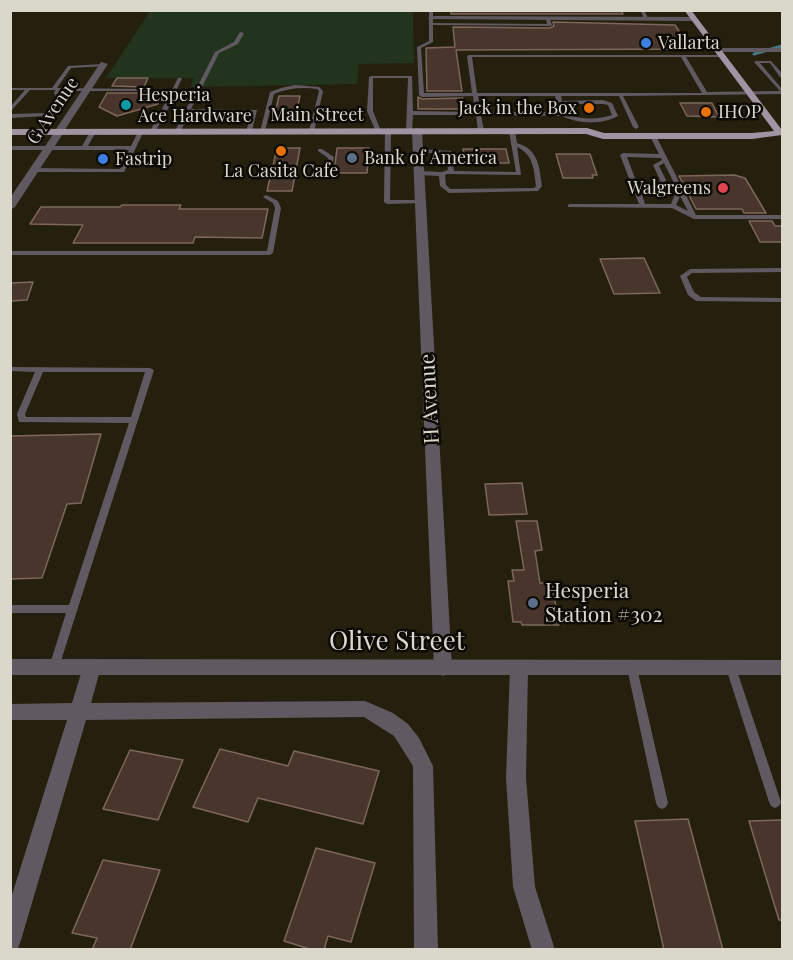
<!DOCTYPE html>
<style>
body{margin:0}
#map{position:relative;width:793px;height:960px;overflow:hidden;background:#25200d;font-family:"Playfair Display",serif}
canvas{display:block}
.frame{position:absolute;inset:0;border:12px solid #dad7cb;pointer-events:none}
</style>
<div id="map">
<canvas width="793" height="960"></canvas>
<div class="frame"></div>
</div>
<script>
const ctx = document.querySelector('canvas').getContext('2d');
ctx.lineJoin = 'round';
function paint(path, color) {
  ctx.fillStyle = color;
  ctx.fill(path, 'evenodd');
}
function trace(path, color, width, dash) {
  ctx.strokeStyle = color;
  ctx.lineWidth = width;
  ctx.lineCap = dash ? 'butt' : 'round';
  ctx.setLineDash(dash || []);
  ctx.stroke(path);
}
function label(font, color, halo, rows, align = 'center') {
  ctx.font = font + ' "Playfair Display",serif';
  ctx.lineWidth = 5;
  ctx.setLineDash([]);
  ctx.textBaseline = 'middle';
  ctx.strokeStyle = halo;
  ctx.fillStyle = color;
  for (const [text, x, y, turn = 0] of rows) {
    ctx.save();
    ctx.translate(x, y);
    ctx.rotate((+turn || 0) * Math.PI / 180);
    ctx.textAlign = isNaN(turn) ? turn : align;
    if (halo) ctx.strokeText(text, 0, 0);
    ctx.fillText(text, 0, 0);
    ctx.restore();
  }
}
const green = new Path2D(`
 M150,11H413L414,63L359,64L357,84L190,87L194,78H106Z`);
const stream = new Path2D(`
 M754,54L782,46`);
const building = new Path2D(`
 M451,10H621L623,14H451Z
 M553,22L675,25L691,49L456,50L462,91H427L426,48L455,47L453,27L550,28L554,26Z
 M117,78H148L144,87L112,86Z
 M107,93H140L158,104L117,116L99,107Z
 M279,96H300L296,114L275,113Z
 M418,97L422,99L463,98L465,109H418Z
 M680,103H712L719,117L687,116Z
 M277,148H300L292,191H267Z
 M337,148H369L367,173H334Z
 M463,149H506L509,163H465Z
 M556,154H590L597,175H592L593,178H563Z
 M734,175L745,178L766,213H744L742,209H696L679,176Z
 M122,205H181L179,209H268L262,238L195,237L193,243H73L83,225L30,224L41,207H120Z
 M749,221H772L775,226H783V242H760Z
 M644,258L660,293L614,294L600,259Z
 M33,282L27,300L10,301V283Z
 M101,434L81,503L67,504L42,578L10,579V436Z
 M522,483L527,514L489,515L485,484Z
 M516,521H537L542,550L535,551L540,583H552L559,625H522L521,622H513L508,581H514L512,570H524Z
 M220,749L288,766L294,751L379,771L363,824L258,798L248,822L193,807Z
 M130,750L183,760L158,820L103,809Z
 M688,819L723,950H664L635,821Z
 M783,820V920H779L749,821Z
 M316,848L375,863L351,942L328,936L324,950H313L284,941Z
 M103,860L160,870L130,950H92L97,938L72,933Z`);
const service = new Path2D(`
 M429,10H433V23L547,24L546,19L548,18L550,19L552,25L550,26L433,25V42L421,48L424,93H472L467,56L469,55H721L723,57H686L707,92L780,91L754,62L756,61H771L782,73V77H780L770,63H760L782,89V94L623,96L639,127L636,129L633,127L619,96H561L562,101L603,100L612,103L618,116C602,125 578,124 562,116L481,115L484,131L481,133L478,131L476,115H413L412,131L409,133L406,131L408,78H373V111L381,131L376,132L367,111L369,77L371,76H412L413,111L475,112L473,96L422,97L419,95L417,47L429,41ZM472,57H681L702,93H477ZM478,96H555L560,112H481ZM563,104H603L608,105L612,115C597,120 580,120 565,113Z
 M640,10H644L649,20H645Z
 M240,32L244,33L238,44L219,53L191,109L257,110L252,131L249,133L246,131L252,113H190L180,132H176L175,131L215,52L234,42Z
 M103,64L105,65V66L71,68L57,88L145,89L167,92L173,88L178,78H182L177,89L172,93L175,96L155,132L150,131L169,96L145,91H60V92L62,99L47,116L10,118V114L44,113L56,99L54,92L56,90H30L10,112V107L25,90H10V88H52L68,66Z
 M295,85L319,87L323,91L314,132L309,131L319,91L317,89C302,87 288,88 274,94L265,131L260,132L270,92L281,88Z
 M388,129L391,131L390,200H421L424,202L423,203L387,204L384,202L385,131Z
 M512,129L515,131L517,143C539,150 539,166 542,186L538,191L449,193L440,186L439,176L419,175L416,173L419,171L442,172L448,170L446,154L417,152L416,151L419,149L451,151L454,171L516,172L509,131ZM517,147C534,155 534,170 536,186L534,188L450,189L446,185L445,175L447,174L521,175Z
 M93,130L96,132L88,146H131L139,130H143L144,131L124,172H34L31,170L34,168L120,169L129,150H10V146H82L90,132Z
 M653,134L656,136L696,215H782V219H694L672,208L568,207V205L570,204H639L620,155L623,153L659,154L650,136ZM627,157L661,158L662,160L653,165L660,180L657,187L639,189ZM664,163L677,189L671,204H645L641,192L661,190L666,180L659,166ZM680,196L688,211L676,205Z
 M318,149H322L334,157L330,177L325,176L328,158L318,151Z
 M266,195L278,201L281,208L273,253L270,255H10V251H267L275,208L273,203L263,197Z
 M782,268V272L692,273L687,277L694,292L701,297L782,298V302L696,301L688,295L680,276L690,269Z
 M10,367L150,368L154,370L59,667L58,670L54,672L50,670L49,667L66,613H10V605H69L129,423L19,422L17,414L35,372L10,371ZM43,372H145L131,417H26L25,414Z
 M632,663L636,665L637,668L668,803L666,807L662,809L658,807L656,803L627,668L628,665Z
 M731,663L735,665L736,668L781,802L779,806L775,808L771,806L769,802L726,668L727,665Z`);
const minor = new Path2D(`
 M430,16L693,17L697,19L693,21L428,19Z
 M713,48H782V52H716Z
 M101,62L108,64L62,134H56L54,132Z
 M417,128L422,131L452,668L449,673L443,676L437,673L434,668L412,131Z
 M92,659L98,662L101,667L91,703L365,701L393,713L408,724L419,738L433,766L438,950H414L413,766L394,736L364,717L86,720L21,940L18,948L10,950V901L67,720H10V704L72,703L83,667L86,662Z
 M519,660L525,663L528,668L526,778L535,887L555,950H532L513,887L506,778L510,668L513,663Z`);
const tertiary = new Path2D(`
 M59,129L64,132L15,207L10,210V198L56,130Z
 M10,659L782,660V675H10Z`);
const primary = new Path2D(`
 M684,10H691L782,130V135L752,139H603L586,134L10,135V129L587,128L604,133H752L774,131Z`);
const markers = [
 [646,43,6,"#3f7fe0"],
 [126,105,6,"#0f9aa8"],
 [589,108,6,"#e8710a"],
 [706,112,6,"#e8710a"],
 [281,151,6,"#e8710a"],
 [352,158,6,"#5c6f8a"],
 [103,159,6,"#3f7fe0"],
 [723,188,6,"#e0444e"],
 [533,603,6,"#5c6f8a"]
];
const farPoinames = [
 ["Vallarta",658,43],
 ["Hesperia",138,95],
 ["Ace Hardware",138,116],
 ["Jack in the Box",577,108,"right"],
 ["IHOP",718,112],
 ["Bank of America",364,158],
 ["Fastrip",115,159],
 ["La Casita Cafe",281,171,"center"],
 ["Walgreens",711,188,"right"]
];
const farStreetnames = [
 ["G Avenue",53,111,-56],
 ["Main Street",317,115]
];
const streetNames = [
 ["H Avenue",430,399,-93]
];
const poiNames = [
 ["Hesperia",545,591],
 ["Station #302",545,615]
];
const nearStreetnames = [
 ["Olive Street",397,642]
];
paint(green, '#22341d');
trace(stream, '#447783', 3);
paint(building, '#48352b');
trace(building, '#7d675c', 1.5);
paint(service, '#605961');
paint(minor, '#605961');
paint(tertiary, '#605961');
paint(primary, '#a093a3');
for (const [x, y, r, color] of markers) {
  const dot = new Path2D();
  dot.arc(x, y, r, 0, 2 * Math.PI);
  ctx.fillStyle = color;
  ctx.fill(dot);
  trace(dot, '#0c0a04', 2);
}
label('18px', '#dad7cb', '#0c0a04', farPoinames, 'left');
label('18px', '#dad7cb', '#0c0a04', farStreetnames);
label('21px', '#dad7cb', '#0c0a04', streetNames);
label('21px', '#dad7cb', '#0c0a04', poiNames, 'left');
label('26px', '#dad7cb', '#0c0a04', nearStreetnames);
</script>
